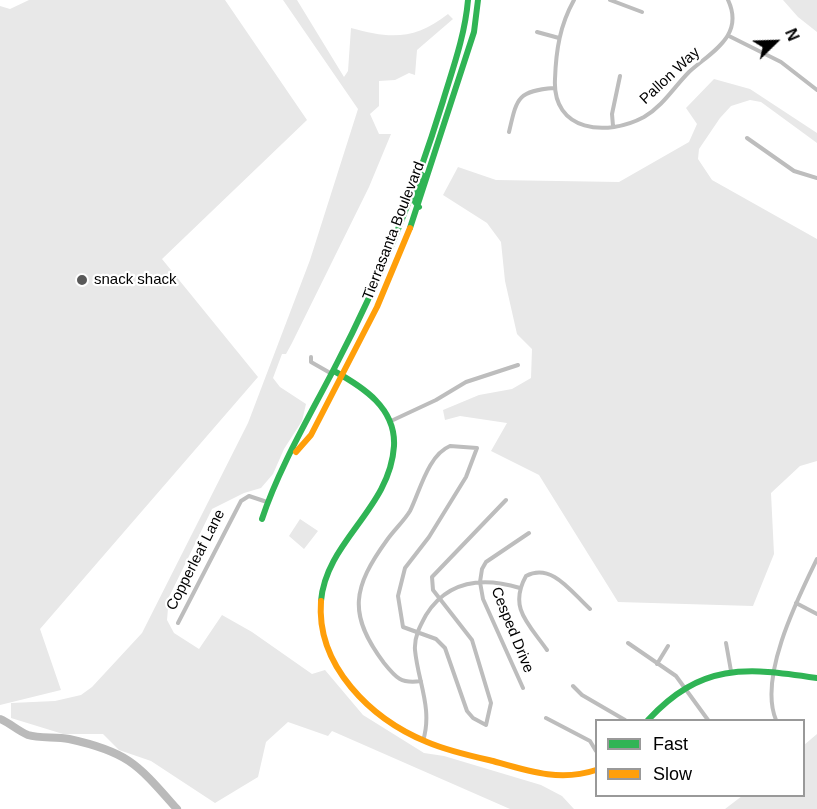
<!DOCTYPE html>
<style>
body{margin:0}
#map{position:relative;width:817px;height:809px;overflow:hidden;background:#fff;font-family:Arial,sans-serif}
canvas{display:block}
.legend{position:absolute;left:595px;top:719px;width:210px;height:78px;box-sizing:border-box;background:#fff;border:2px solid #999;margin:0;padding:8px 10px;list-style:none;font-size:18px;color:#000}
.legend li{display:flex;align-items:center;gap:12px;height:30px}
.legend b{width:30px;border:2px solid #999}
.north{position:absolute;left:745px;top:12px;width:60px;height:60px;-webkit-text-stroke:4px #fff;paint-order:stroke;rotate:67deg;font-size:16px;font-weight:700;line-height:24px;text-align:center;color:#000}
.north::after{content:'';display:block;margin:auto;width:21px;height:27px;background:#000;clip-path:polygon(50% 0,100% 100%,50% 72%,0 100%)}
</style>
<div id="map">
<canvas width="817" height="809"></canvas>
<ul class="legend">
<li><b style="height:8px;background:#30b455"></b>Fast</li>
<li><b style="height:8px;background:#ff9f0a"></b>Slow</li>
</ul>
<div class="north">N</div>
</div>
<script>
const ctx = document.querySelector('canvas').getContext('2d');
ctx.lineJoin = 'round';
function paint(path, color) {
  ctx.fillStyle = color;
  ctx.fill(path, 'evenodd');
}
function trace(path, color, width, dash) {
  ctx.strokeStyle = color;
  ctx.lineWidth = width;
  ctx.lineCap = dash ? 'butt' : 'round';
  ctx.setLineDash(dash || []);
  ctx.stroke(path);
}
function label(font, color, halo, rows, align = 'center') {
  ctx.font = font + ' Arial,sans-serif';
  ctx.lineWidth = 4.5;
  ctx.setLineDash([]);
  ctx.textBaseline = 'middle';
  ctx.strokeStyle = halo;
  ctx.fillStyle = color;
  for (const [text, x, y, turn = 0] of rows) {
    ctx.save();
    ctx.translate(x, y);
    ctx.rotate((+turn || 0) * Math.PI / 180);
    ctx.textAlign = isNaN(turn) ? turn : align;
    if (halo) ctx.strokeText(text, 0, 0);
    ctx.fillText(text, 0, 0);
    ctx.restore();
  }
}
const green = new Path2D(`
 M29,0H225L307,120L162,259L258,377L40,629L61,690L0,705V6L10,9Z
 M283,0H297L344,77L348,71L351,28C390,39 415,40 448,14L453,19L417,50L415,75L409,73L395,80L379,81V106L370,114L379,134H391L369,187L292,343L286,354H282L273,378L280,387L306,404L302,421L284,449L273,474L261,488L244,493L212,509L169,597L167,620L174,633L199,649L222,615L252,632L312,674L325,670L363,715L424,753L444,756L541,785L562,796L574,809H510L332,731L328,736L288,722L266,742L258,777L215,803L151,761L119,750L103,734H63L11,718V703L55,701L81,695L92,687L142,633L248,423L310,260L358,109Z
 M783,0H817V32L798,17Z
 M714,79L750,89L817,133V143L761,102L750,100L731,106L720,118L699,149L698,159L712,180L817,239V461L800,466L771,493L774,554L753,606L618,602L539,475L491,451L507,423L460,416L445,420L443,410L479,395L512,389L531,378L532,349L517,334L505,281L501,242L487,223L443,195L458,167L496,180L619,182L689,142L697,124L686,108Z
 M300,519L318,531L304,549L289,536Z
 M817,734V809H725L742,796H804V745Z`);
const river = new Path2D(`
 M0,719C10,723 18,731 28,735C40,739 56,736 69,739C129,752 138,765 177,809`);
const street = new Path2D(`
 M574,0C560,25 556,50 555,79C552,132 607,137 644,117C663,106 674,87 689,72C711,52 745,36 728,0
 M610,0L642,12
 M537,32L559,38
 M729,36L781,62L817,90
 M613,126L612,114L620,76
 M509,132C517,98 517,91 554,88
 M747,138L794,171L817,178
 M311,357V362L332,374
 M391,421L436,400L466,382L518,365
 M796,603L817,614
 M178,623L241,501L249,496L267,502
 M628,643L676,676L708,720
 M726,643L731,671
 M547,650C529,624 508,608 526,576C552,562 572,593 590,609
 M657,664L668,646
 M421,681C401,684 396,678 384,663C347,614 353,587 387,540C394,530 404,521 410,511C420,491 428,455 450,446L477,448L466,477L429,537L405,568L398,596L403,627L436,639L445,648L467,711L473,718L486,725L491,703L472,640L433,590L432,577L506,500
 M573,686L582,695L625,720
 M523,688L483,599L480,582L482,569L486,562L529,533
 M546,718L590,741L596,751
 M776,720C758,677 798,598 817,559
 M423,741C433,709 418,682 415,650C414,637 420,626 426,615C448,580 483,577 520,588`);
const fast = new Path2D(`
 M419,207L415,202L422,175
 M410,228L474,32L478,0
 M262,519C279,467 312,412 337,363C381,279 415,192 443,101C453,68 465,35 468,0
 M321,601C326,541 390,509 394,446C396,408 363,387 334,371
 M648,720C701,663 745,667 817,678`);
const slow = new Path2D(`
 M296,452L311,435L377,307L410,228
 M321,601C316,666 371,719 427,742C448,751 471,756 493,761C528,771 560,782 596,770`);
const markers = [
 [82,280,6,"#595959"]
];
const streetNames = [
 ["Pallon Way",670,76,-43],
 ["Tierrasanta Boulevard",394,231,-69],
 ["Copperleaf Lane",196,560,-63],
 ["Cesped Drive",512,630,68]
];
const poiNames = [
 ["snack shack",94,280]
];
paint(green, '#e8e8e8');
trace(river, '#bababa', 8);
trace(street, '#bdbdbd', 4);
trace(fast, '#30b455', 6);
trace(slow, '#ff9f0a', 6);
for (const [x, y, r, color] of markers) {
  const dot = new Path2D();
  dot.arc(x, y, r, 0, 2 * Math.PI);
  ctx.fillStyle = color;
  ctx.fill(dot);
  trace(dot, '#fff', 2);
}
label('15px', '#000', '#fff', streetNames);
label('15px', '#000', '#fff', poiNames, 'left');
</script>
